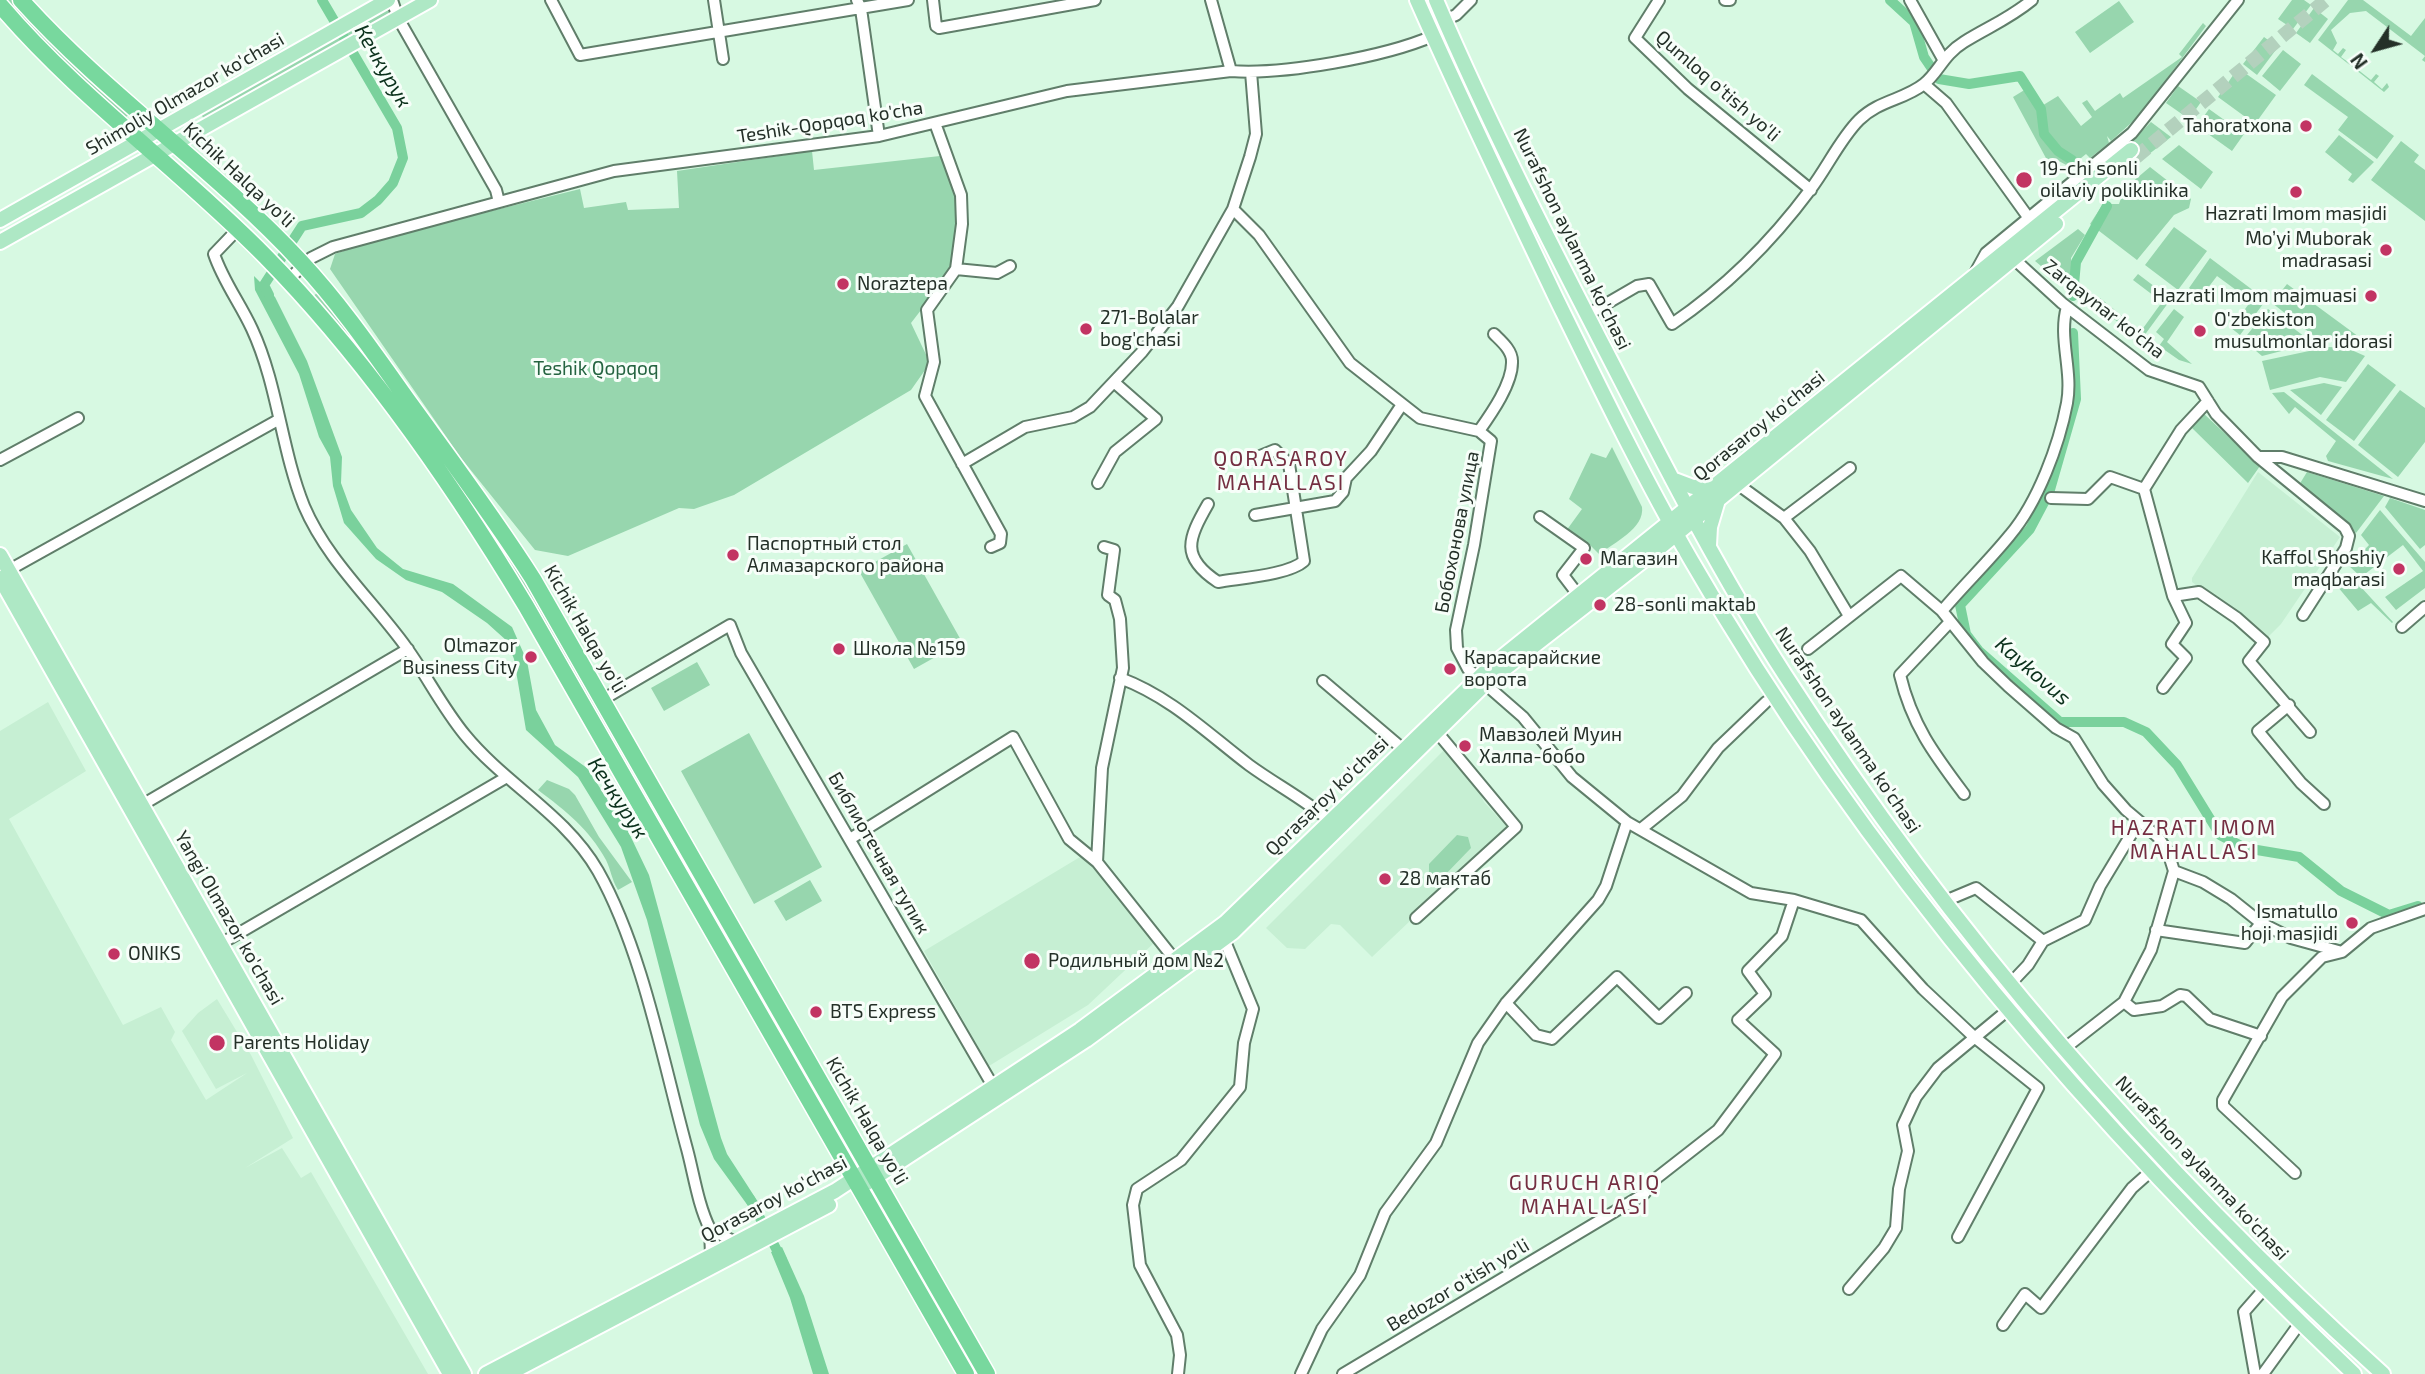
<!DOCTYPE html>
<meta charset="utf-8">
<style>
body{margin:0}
#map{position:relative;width:2425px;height:1374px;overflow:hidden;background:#d7f9e2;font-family:"Exo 2",sans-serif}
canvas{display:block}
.north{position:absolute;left:2341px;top:14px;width:70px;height:70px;-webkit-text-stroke:5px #f7fef9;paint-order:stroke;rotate:234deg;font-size:19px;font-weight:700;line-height:28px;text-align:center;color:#243028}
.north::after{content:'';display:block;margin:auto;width:24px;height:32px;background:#243028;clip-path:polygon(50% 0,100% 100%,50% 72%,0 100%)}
</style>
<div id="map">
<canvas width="2425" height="1374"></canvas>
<div class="north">N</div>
</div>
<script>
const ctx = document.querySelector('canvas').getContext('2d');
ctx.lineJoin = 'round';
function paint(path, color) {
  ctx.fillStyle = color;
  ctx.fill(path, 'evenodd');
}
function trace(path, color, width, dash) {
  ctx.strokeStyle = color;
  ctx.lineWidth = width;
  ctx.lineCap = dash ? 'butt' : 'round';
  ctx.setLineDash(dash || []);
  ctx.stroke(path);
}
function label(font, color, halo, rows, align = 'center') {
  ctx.font = font + ' "Exo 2",sans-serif';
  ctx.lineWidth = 6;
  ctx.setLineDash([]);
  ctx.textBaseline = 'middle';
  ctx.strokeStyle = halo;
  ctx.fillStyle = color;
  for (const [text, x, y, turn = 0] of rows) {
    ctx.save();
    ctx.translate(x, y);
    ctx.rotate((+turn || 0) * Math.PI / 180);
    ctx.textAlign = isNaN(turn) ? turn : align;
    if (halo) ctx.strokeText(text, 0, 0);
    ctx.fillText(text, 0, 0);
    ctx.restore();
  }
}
const built = new Path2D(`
 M2258,472L2340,537L2281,624L2266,639L2192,582V578Z
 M48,702L86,771L9,819L123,1025L161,1007L175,1032L171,1040L206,1100L247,1073L216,1089L182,1031L198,1013L217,999L251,1055L293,1138L245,1168L282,1148L301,1178L311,1172L428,1374H0V731Z
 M1444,750L1474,779L1484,802L1508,828L1372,957L1340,925L1331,924L1305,949L1287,948L1266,928Z
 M1085,854L1155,942L1088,1005L989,1066L924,951Z`);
const green = new Path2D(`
 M3,0H12L131,113L126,117L24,24Z
 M2292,0H2304L2311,5L2293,29L2278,19Z
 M2348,0H2363L2411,36L2425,18V62L2422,60L2425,56L2366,11L2350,13L2331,30L2337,43L2333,50L2338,54L2343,48L2346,50L2341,57L2355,67L2363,62L2357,69L2371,80L2376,74L2379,76L2374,82L2382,89L2387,83L2389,87L2384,92L2318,40Z
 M2119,1L2134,22L2090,53L2075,32Z
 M2314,8L2328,19L2310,43L2296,33Z
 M387,9L391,16L205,121L201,114Z
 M2203,23L2206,26L2140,115L2111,141L2107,136L2109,143L2090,158L2086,154L2070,167L2055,159L2047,160L2013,97L2026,89L2040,107L2058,96L2081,126L2092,117L2082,103L2087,100L2095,111L2120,93L2123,98L2182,57L2179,54Z
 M2264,37L2278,47L2257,75L2243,64Z
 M2283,50L2301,64L2280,91L2262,76Z
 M2238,68L2276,95L2255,124L2218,97Z
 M2312,74L2394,136L2377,159L2338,130L2348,117L2304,85Z
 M2178,86L2201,102L2189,119L2166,103Z
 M2209,109L2244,134L2232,151L2197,126Z
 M2151,122L2171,137L2144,158L2131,142Z
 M2339,135L2374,162L2353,183L2348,180L2352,174L2325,152Z
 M2401,141L2419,155L2414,162L2425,170V221L2371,180Z
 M2179,145L2213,172L2201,189L2162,159Z
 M812,151L814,170L940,156L958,200L955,266L911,323L930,363L911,390L734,495L694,509L679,508L568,556L535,550L461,458L330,269L335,254L378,239L580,189L584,208L626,202L628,210L679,208L677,171Z
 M2150,167L2191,199L2189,208L2174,215L2137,260L2090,224L2103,204H2119L2124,189Z
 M2174,227L2207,251L2178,290L2145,265Z
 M2078,229L2085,235L2071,258V291L2035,261Z
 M2210,258L2266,300L2240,335L2231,328L2251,301L2217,276L2201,297L2189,288Z
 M2138,274L2171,299L2141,340L2097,306L2100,298L2141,331L2162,302L2133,280Z
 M2287,284L2370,345L2367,349L2346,341L2319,340L2272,303Z
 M317,293L364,349L498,534L831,1115L827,1117L539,617L312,297Z
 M2174,309L2184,317L2167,342L2192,364L2179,360L2159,346L2164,339L2156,332Z
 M2268,309L2313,343L2262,356L2243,340Z
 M2328,347L2347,348L2365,356L2346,382L2320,377L2270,390L2262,361Z
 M2368,364L2396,385L2354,441L2326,420Z
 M2324,383L2342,387L2321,415L2290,390Z
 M2400,390L2425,408V442L2398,477L2358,445Z
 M2284,392L2393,479L2328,461L2326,456L2336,441L2295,407L2289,414L2272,393Z
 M2203,413L2260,466L2248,483L2192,428Z
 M1612,447L1642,507C1645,528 1614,543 1599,554L1587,542L1584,545L1566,531L1582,509L1569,499L1591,453L1606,458Z
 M2307,472L2384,496L2356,533L2299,485Z
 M2390,498L2425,510V545L2420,549L2385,507Z
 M2380,510L2425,562V588L2396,610L2385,597L2423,571L2403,545L2361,577L2349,566L2369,545L2361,535Z
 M907,544L962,642L914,669L859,571Z
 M2349,574L2393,622L2392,623L2371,603L2358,611L2337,586Z
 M697,662L710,685L664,711L651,688Z
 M749,733L822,867L754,904L681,771Z
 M547,780L569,789L575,795L599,837L632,882L618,890C611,878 611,870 606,860C589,829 566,811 538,790Z
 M1457,835L1468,837L1471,848L1443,877L1435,878L1429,872V864Z
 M810,880L822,901L786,921L774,901Z`);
const water = new Path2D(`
 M254,276L275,297L307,361L342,457L341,483L351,510L377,548L403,569L453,584L512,627L527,661L536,710L555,745L587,768L628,831L649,875L721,1138L727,1154L760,1205L751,1210L714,1159L700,1125L647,920L621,847L578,777L526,730L514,659L507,641L487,623L442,592L406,580L376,559L344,523L333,486L330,457L319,437L299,374L255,290Z
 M782,1247L804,1296L829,1374H813L790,1298L771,1252Z`);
const canal = new Path2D(`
 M1890,0L1914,22L1924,57L1939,79L1969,84L2020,76L2041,109L2044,134L2058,151L2072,160
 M269,295L264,285L302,226L361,213L378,200L393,183L403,158L397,128L322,0
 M2073,296L2076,262L2107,206
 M2073,333L2076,399L2049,493L2030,529L1960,605L1966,634L1979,651L2060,722H2124L2146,732L2177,765L2220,835L2245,848L2299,857L2341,891L2389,915L2418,906
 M750,1199L782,1260`);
const majorTunnel = new Path2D(`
 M2136,157L2326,0`);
const minor = new Path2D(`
 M392,0L398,18L496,190L499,202
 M551,0L580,55L908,0
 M714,0L723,59
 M857,0L861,9L879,136
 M933,0L936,26L939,28L1095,0
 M1211,0L1231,71
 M1659,0L1635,38L1688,89L1811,190
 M1725,0H1730
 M1910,0L1943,59
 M1444,20L1456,15L1471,0
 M1924,84L1946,103L2028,217
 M935,123L961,195L962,224L956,269L997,273L1010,266
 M1233,209L1259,235L1350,363L1420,418L1479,431L1491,441L1474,545L1456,630L1457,648L1468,669L1523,717L1572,777L1627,822L1751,893L1794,900L1861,920L1923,989L1973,1036L2038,1088L1958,1237
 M237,230L214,254C223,281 240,303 252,329C278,385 281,449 304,506C327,560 372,600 406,647C427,676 442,707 465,735C506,785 565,814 598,871C642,949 663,1061 687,1149C694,1175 698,1205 710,1229L711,1255
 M2014,259L2062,303L2149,370L2199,387L2216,414L2258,457L2345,528L2349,536L2346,548L2303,615
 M956,269L927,310L934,362L925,396L1001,534L1000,543L991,547
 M1975,273L1986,253L2132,133L2238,0
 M288,280L311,258L333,247L614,171L879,136L1067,91L1231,71C1283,75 1384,57 1433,36
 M1587,315L1637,286L1649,284L1672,324C1725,288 1772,241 1810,190C1827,168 1840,139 1859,120C1879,100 1904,100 1924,84C1939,72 1943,55 1964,42C1988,27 2009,19 2032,0
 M1479,431C1491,414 1513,383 1512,361C1512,350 1501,341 1494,334
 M2258,457H2282L2425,501
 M0,460L78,418
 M962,464L1025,427L1073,417L1090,407L1142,352L1178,306L1233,209L1250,157L1256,134L1251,72
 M1098,483L1115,452L1156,419L1115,383
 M1736,483L1784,518L1810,551L1849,616
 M2051,498L2088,499L2110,477L2144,489
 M1208,504C1188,539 1180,557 1218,582C1240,578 1289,575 1304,561L1289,464L1275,450L1253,459
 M1255,515L1335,501L1343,492L1346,478L1371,451L1401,406
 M1540,517L1584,548L1563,575L1579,596
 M1784,518L1850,468
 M9,570L278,420
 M2173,596L2199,592L2237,618L2264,642L2249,661L2310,732
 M1942,611C1964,585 1989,561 2010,535C2038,502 2059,445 2067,403C2073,370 2058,338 2067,307
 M1949,623L1900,675C1912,725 1934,754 1964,794
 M2402,627L2425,607
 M1808,649L1901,576L1942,611L1983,662L2008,686L2056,728L2074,738L2103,784L2126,810L2158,837L2168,852L2174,871L2203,882L2231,899L2261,923L2291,938L2342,952
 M1120,678C1171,697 1207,733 1249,765C1275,784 1304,799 1329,820
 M1323,681L1403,749
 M2163,688L2186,658L2172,644L2186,623L2173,596L2144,489L2181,430L2208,401
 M602,700L730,625L741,653L997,1093
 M2289,705L2258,731L2301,783L2324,804
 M142,805L408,649
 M1641,829L1682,796L1718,748L1766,702
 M850,839L1013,737L1069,839L1097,862L1175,960
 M1097,862L1102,768L1123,668L1120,619L1115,600L1108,595L1114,550L1104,547
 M1945,901L1976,888L2043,941
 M1416,918L1516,827L1437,732
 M2156,930L2245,943L2261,923
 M217,950L222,943L507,777
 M2011,983L2028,965L2043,941L2085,920L2100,886L2135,828L2136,819
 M2124,1002L2134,1010L2162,1006L2180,995L2186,996L2210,1019L2261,1036
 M1506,1003L1536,1035L1552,1039L1617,977L1659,1018L1686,993
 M2065,1048L2124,1002L2151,950L2174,871
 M2295,1173L2223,1106V1100L2282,997L2322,957L2342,952L2371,928L2425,909
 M710,1229L735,1242
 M1849,1289L1884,1248L1896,1228L1899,1189L1908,1151L1903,1125L1916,1097L1938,1068L2008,1010
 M2003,1325L2025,1294L2041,1308L2132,1188L2150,1172
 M1178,1374L1180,1355L1177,1335L1140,1265L1133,1205L1137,1189L1181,1160L1240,1087L1244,1043L1253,1009L1224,939
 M1301,1374L1322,1329L1360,1275L1385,1213L1436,1143L1478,1043L1506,1003L1598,900L1606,886L1627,822
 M1343,1374L1644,1194L1654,1180L1718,1130L1775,1054L1738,1020L1765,994L1748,971L1782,936L1794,900
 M2255,1374L2244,1312L2265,1288
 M2263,1374L2300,1323`);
const major = new Path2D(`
 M1417,0C1461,100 1509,199 1556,298C1599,386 1642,475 1691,560C1866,865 2100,1133 2354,1374
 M1436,0C1489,124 1551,245 1613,365C1667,470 1721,576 1785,675C1951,933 2155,1169 2383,1374
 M0,220L388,0
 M0,242L430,0
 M1672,479L1693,487L1715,486
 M1709,545L1710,527L1718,500
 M0,555L464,1374
 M0,578L450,1374
 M867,1183L1086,1040L1233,932L1485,684L1653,553L2056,224
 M486,1374L835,1191L1080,1030L1225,923L1491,666L2131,150
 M508,1374L829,1205`);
const highway = new Path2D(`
 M21,0C106,95 214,168 301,262C342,306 376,356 411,405C453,463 495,519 533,579L987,1374
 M0,5C79,98 181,170 266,257C367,360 452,483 526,606L966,1374`);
const markers = [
 [2306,126,7,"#c23463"],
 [2024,180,9,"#c23463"],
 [2296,192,7,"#c23463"],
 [2386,250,7,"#c23463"],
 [843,284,7,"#c23463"],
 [2371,296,7,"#c23463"],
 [1086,329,7,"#c23463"],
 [2200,331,7,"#c23463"],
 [733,555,7,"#c23463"],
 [1586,559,7,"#c23463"],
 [2399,569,7,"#c23463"],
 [1600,605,7,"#c23463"],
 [839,649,7,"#c23463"],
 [531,657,7,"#c23463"],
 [1450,669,7,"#c23463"],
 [1465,746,7,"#c23463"],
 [1385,879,7,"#c23463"],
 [2352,923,7,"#c23463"],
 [114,954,7,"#c23463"],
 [1032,961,9,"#c23463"],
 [816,1012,7,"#c23463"],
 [217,1043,9,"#c23463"]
];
const streetNames = [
 ["Qumloq o'tish yo'li",1718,86,41],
 ["Shimoliy Olmazor ko'chasi",185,94,-30],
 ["Teshik-Qopqoq ko'cha",830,122,-9],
 ["Kichik Halqa yo'li",239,175,43],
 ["Nurafshon aylanma ko'chasi",1572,239,64],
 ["Zarqaynar ko'cha",2104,309,38],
 ["Qorasaroy ko'chasi",1759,426,-39],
 ["Бобохонова улица",1457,532,-79],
 ["Kichik Halqa yo'li",585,629,60],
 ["Nurafshon aylanma ko'chasi",1848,730,56],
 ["Qorasaroy ko'chasi",1327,796,-44],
 ["Библиотечная тупик",879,853,60],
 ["Yangi Olmazor ko'chasi",229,918,60],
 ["Kichik Halqa yo'li",867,1121,60],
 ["Nurafshon aylanma ko'chasi",2202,1168,47],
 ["Qorasaroy ko'chasi",774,1199,-28],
 ["Bedozor o'tish yo'li",1458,1285,-31]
];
const poiNames = [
 ["Tahoratxona",2292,126,"right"],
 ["19-chi sonli",2040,169],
 ["oilaviy poliklinika",2040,191],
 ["Hazrati Imom masjidi",2296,214,"center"],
 ["Mo’yi Muborak",2372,239,"right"],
 ["madrasasi",2372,261,"right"],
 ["Noraztepa",857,284],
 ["Hazrati Imom majmuasi",2357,296,"right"],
 ["271-Bolalar",1100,318],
 ["bog'chasi",1100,340],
 ["O'zbekiston",2214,320],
 ["musulmonlar idorasi",2214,342],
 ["Паспортный стол",747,544],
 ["Алмазарского района",747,566],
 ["Kaffol Shoshiy",2385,558,"right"],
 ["maqbarasi",2385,580,"right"],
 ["Магазин",1600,559],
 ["28-sonli maktab",1614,605],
 ["Olmazor",517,646,"right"],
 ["Business City",517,668,"right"],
 ["Школа №159",853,649],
 ["Карасарайские",1464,658],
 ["ворота",1464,680],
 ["Мавзолей Муин",1479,735],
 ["Халпа-бобо",1479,757],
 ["28 мактаб",1399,879],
 ["Ismatullo",2338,912,"right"],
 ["hoji masjidi",2338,934,"right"],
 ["ONIKS",128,954],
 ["Родильный дом №2",1048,961],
 ["BTS Express",830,1012],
 ["Parents Holiday",233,1043]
];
const parkNames = [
 ["Teshik Qopqoq",596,369]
];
const waterNames = [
 ["Кечкурук",383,66,60],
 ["Kaykovus",2033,671,41],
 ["Кечкурук",618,798,57]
];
const neighbourhoodNames = [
 ["QORASAROY",1281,459],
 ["MAHALLASI",1281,483],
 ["HAZRATI IMOM",2194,828],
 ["MAHALLASI",2194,852],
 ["GURUCH ARIQ",1585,1183],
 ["MAHALLASI",1585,1207]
];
paint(built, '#c6efd3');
paint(green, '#97d6ae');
paint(water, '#7ad19c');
trace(canal, '#7ad19c', 10);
trace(majorTunnel, '#b3d1bd', 14, [14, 7]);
trace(minor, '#607e6a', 14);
trace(major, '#fff', 18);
trace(highway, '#fff', 19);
trace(minor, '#fff', 10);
trace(major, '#aee8c5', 14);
trace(highway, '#78d89e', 16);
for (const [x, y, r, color] of markers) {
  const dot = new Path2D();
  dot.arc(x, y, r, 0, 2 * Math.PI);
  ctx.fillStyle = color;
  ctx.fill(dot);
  trace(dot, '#f7fef9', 2.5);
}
label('19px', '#243028', '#f7fef9', streetNames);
label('19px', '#243028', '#f7fef9', poiNames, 'left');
label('19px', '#256441', '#f7fef9', parkNames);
label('italic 21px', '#0b311c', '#f7fef9', waterNames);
ctx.letterSpacing = '2px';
label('21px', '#742e41', '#f7fef9', neighbourhoodNames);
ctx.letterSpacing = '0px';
</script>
